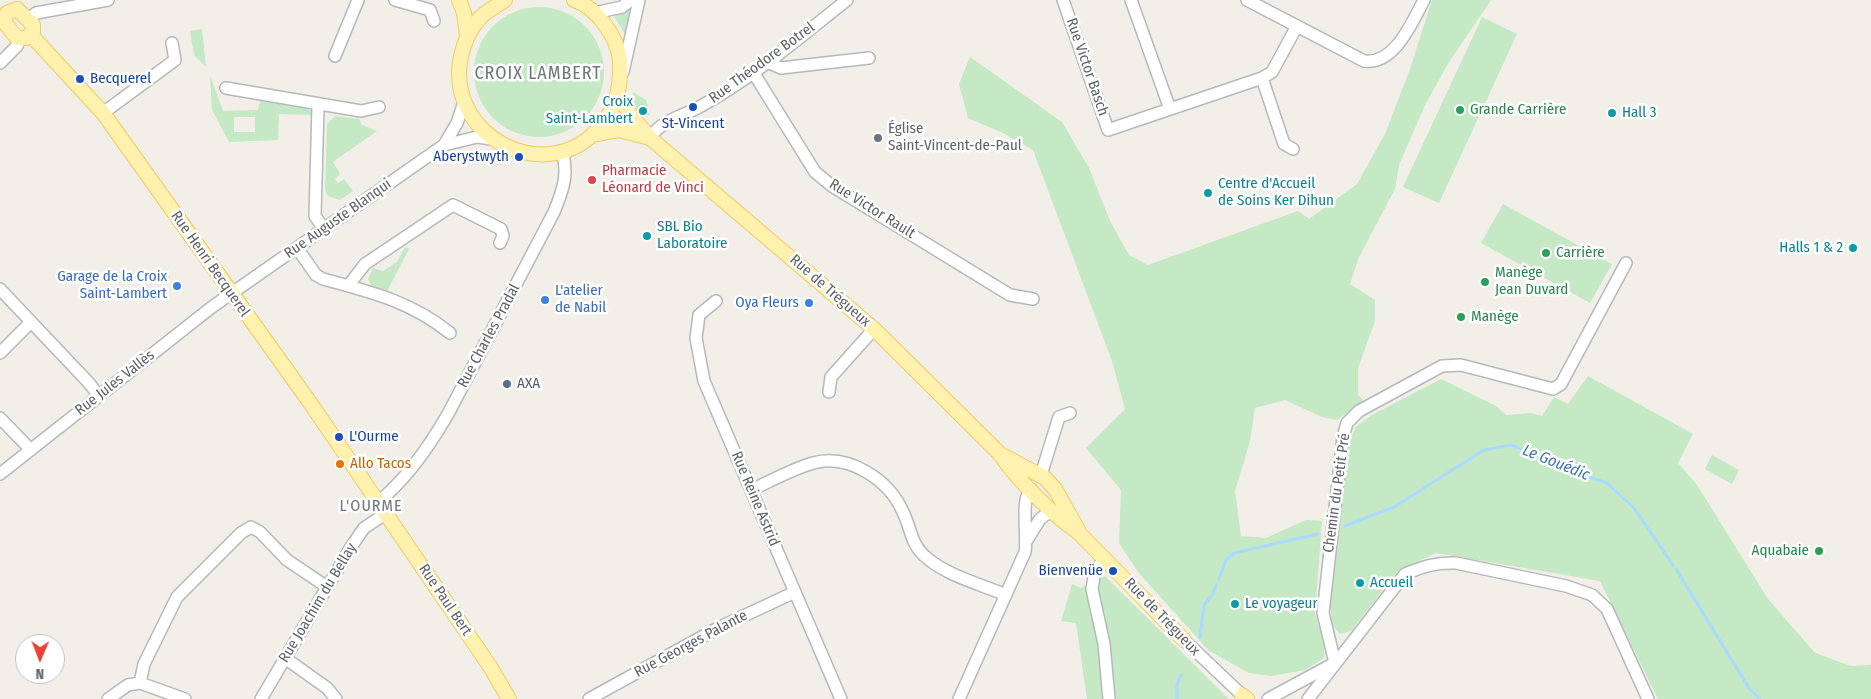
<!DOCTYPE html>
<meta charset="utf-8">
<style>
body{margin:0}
#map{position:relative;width:1871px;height:699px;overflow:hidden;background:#f1efe8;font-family:"Fira Sans Condensed",sans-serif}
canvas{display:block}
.north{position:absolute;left:15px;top:634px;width:50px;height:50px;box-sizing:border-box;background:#fff;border:1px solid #bfc1c3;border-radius:50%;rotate:181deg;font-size:14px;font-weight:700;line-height:20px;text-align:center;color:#5f6368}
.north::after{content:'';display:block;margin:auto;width:18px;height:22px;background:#ea4335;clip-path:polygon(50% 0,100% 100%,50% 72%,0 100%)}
</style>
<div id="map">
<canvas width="1871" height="699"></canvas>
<div class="north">N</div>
</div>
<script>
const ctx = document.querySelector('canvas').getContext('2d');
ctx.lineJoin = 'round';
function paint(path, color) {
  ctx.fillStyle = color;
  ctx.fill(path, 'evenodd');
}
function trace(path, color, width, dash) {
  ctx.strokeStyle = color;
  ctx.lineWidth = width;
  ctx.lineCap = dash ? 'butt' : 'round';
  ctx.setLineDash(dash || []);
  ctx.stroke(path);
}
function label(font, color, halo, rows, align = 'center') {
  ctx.font = font + ' "Fira Sans Condensed",sans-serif';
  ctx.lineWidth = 5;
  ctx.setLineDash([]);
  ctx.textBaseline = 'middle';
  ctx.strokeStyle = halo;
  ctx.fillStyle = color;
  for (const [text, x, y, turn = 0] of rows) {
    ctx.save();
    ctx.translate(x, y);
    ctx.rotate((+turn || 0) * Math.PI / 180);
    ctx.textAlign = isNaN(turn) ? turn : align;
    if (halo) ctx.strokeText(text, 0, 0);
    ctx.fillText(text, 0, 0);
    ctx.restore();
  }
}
const green = new Path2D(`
 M1432,0H1491L1449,62L1425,105L1399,165L1395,189L1359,257L1350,284L1375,300V321L1358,368V395L1364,401L1337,420L1322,417L1285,400L1255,408L1250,441L1235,491L1241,536L1266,538L1306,520L1322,521L1315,614L1325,644L1324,658L1305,670L1271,676L1249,673L1209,651L1138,572L1119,543L1121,490L1086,448L1125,409L1112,361L1033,150L1003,133L968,118L959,84L970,57L1062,122L1089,168L1110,221L1129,255L1148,265L1298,211L1309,219L1357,184L1385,134L1410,69Z
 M634,4L627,31L624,33L614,16L623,13Z
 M474 72a65 65 0 1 1 130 0a65 65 0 1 1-130 0Z
 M1482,17L1517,34L1439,203L1403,187Z
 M202,29L206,67L194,55L190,31Z
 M210,75L223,111L258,110L260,101L304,108L313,112L312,115L279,114L278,140L229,142L212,110ZM234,117H255V132H234Z
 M633,92L646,100L650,115L643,116C633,110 632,103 633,92Z
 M335,116L359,119L362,125L377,131L333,162L340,174L335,179L338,183L344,179L353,191L340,200L328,196L325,190L327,124Z
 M1503,204L1612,264L1590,303L1481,243Z
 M405,247L409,249L387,291L371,285L368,279L373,268L383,271L397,262Z
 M1588,376L1693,434L1678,463L1697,485L1768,599L1815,653L1851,666L1871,665V699H1658L1600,581L1436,553L1398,571L1351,631L1340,634L1333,626L1329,602L1350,439L1356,427L1370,416L1441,379L1496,406L1506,415L1531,413L1542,416L1554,397L1568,404Z
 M1712,455L1739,470L1732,484L1705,469Z
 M1105,576L1229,699H1087L1076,623L1061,621L1072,584L1081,588Z`);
const stream = new Path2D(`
 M1345,526L1394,507L1484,450L1512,445L1561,468L1607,483L1634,508L1673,565
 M1676,569L1749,688L1760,699
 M1219,579L1226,560L1234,553L1318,534
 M1200,637L1204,605L1213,594L1216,585
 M1177,699V684L1181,675`);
const minor = new Path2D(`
 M395,0L430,10L434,21
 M1063,0L1108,130L1262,78L1272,72L1297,26
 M1131,0L1170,109
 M1247,0L1364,61C1395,65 1412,22 1424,0
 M594,13L622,7L631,0
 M28,20L36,13L108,0
 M335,56L358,0
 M767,62L781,68L869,58
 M0,63L17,46L20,39
 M623,72L639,0
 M753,72L815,172L832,186L1010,295L1033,299
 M1262,78L1284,144L1293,149
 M226,88L361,111L379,107
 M318,106L315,216L324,229
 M103,113L175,60L172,43
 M650,138C661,120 684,116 701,106C754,77 800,37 847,0
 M444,145L457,123L464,102
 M297,248L316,275L323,279C371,292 410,301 450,333
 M348,286L365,264L453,205L501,229L503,236L500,243
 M0,289L89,383L99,396
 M716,301L699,315L696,338L704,381L841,699
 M0,353L31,322
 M829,392L831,377L874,329
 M0,418L31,450
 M0,474L212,307L444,145L477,137L492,139
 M1041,475L1059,417L1070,413
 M751,490C771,481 792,469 813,463C849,453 889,480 903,512C911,528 911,546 927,558C948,576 980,584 1006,595
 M377,503C407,479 429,447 448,414L554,212C563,190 569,174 562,151
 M1027,540L1040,519L1052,510
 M1105,558L1095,571L1092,589L1104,644L1109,699
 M1184,640L1242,695
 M285,658L327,688L336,699
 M1335,663L1323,613L1343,437L1347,423L1359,411L1442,366L1461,365L1553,389L1561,384L1626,263
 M140,683L144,664L177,597L241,533L251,527L260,532L287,560L327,587
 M108,699L128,685L140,683L185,699
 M261,699L351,547L364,528L385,514
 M589,699L720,627L795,592
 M959,699L1025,552C1028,535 1020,500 1031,489
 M1268,699L1331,665
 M1308,699L1405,574C1422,567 1436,562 1456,563L1566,586L1592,595L1607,609L1648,699`);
const major = new Path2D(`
 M459,0L464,13L467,36
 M505,0C498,5 490,9 483,15C470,27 463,44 460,62C449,139 548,187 599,128C617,108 621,87 620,61C618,37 597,8 574,0
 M17,9L33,25V32L26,38H17L4,22L7,13Z
 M31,35L103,113L311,404L491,668L509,699
 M618,95L630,114L650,138L874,329L1000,454C1018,481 1053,515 1079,533L1184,640
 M593,135L619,130L650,138
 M1004,456L1045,478L1055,489L1078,530
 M1242,695L1247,699`);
const markers = [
 [80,79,5,"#1a4fb4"],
 [693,107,5,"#1a4fb4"],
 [1460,110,5,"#2e9e5b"],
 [643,111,5,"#0f9aa8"],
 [1612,113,5,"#0f9aa8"],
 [878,138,5,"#6b7280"],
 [519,157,5,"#1a4fb4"],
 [592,180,5,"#e0444e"],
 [1208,193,5,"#0f9aa8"],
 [647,236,5,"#0f9aa8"],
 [1853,248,5,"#0f9aa8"],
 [1546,253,5,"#2e9e5b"],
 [1485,282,5,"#2e9e5b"],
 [177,286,5,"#3f7fe0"],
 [545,300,5,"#3f7fe0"],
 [809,303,5,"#3f7fe0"],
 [1461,317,5,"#2e9e5b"],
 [507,384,5,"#5c6f8a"],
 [339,437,5,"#1a4fb4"],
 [340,464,5,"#e8710a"],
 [1819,551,5,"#2e9e5b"],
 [1113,571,5,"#1a4fb4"],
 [1360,583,5,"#0f9aa8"],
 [1235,604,5,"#0f9aa8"]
];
const streetNames = [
 ["Rue Théodore Botrel",762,63,-36],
 ["Rue Victor Basch",1087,67,71],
 ["Rue Victor Rault",872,209,32],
 ["Rue Auguste Blanqui",338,219,-35],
 ["Rue Henri Becquerel",210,264,55],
 ["Rue de Trégueux",830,291,41],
 ["Rue Charles Pradal",489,336,-62],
 ["Rue Jules Vallès",115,383,-38],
 ["Chemin du Petit Pré",1337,493,-82],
 ["Rue Reine Astrid",755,499,67],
 ["Rue Paul Bert",445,600,56],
 ["Rue Joachim du Bellay",318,603,-59],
 ["Rue de Trégueux",1162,617,46],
 ["Rue Georges Palante",691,644,-28]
];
const transitNames = [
 ["Becquerel",90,79],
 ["St-Vincent",693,124,"center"],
 ["Aberystwyth",509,157,"right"],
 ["L'Ourme",349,437],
 ["Bienvenüe",1103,571,"right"]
];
const cultureNames = [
 ["Croix",633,102,"right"],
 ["Saint-Lambert",633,119,"right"],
 ["Hall 3",1622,113],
 ["Centre d'Accueil",1218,184],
 ["de Soins Ker Dihun",1218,201],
 ["SBL Bio",657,227],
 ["Laboratoire",657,244],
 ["Halls 1 & 2",1843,248,"right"],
 ["Accueil",1370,583],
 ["Le voyageur",1245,604]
];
const leisureNames = [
 ["Grande Carrière",1470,110],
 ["Carrière",1556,253],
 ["Manège",1495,273],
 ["Jean Duvard",1495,290],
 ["Manège",1471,317],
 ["Aquabaie",1809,551,"right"]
];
const worshipNames = [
 ["Église",888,129],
 ["Saint-Vincent-de-Paul",888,146]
];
const healthNames = [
 ["Pharmacie",602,171],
 ["Léonard de Vinci",602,188]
];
const shopNames = [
 ["Garage de la Croix",167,277],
 ["Saint-Lambert",167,294],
 ["L'atelier",555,291,"left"],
 ["de Nabil",555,308,"left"],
 ["Oya Fleurs",799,303]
];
const serviceNames = [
 ["AXA",517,384]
];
const foodNames = [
 ["Allo Tacos",350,464]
];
const waterNames = [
 ["Le Gouédic",1556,463,22]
];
const neighbourhoodNames = [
 ["L'OURME",371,507]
];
const quarterNames = [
 ["CROIX LAMBERT",538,74]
];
paint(green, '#c5e8c5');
trace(stream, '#aadaff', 3);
trace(minor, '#b5b8bc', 14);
trace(major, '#f2c960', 16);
trace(minor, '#fff', 11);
trace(major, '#fff2af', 14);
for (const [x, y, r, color] of markers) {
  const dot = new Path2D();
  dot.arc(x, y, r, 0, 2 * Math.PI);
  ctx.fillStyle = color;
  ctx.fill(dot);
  trace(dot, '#fff', 2);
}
label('15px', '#5f6368', '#fff', streetNames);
label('15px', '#164399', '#fff', transitNames, 'left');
label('15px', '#0d838f', '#fff', cultureNames, 'left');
label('15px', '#27864d', '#fff', leisureNames, 'left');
label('15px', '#5b616d', '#fff', worshipNames, 'left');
label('15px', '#be3a42', '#fff', healthNames, 'left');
label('15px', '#366cbe', '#fff', shopNames, 'right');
label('15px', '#4e5e75', '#fff', serviceNames, 'left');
label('15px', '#c56008', '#fff', foodNames, 'left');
label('italic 16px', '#4174aa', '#fff', waterNames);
ctx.letterSpacing = '1px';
label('16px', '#70757a', '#fff', neighbourhoodNames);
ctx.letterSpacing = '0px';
ctx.letterSpacing = '1px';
label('18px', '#70757a', '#fff', quarterNames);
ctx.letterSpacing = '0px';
</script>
